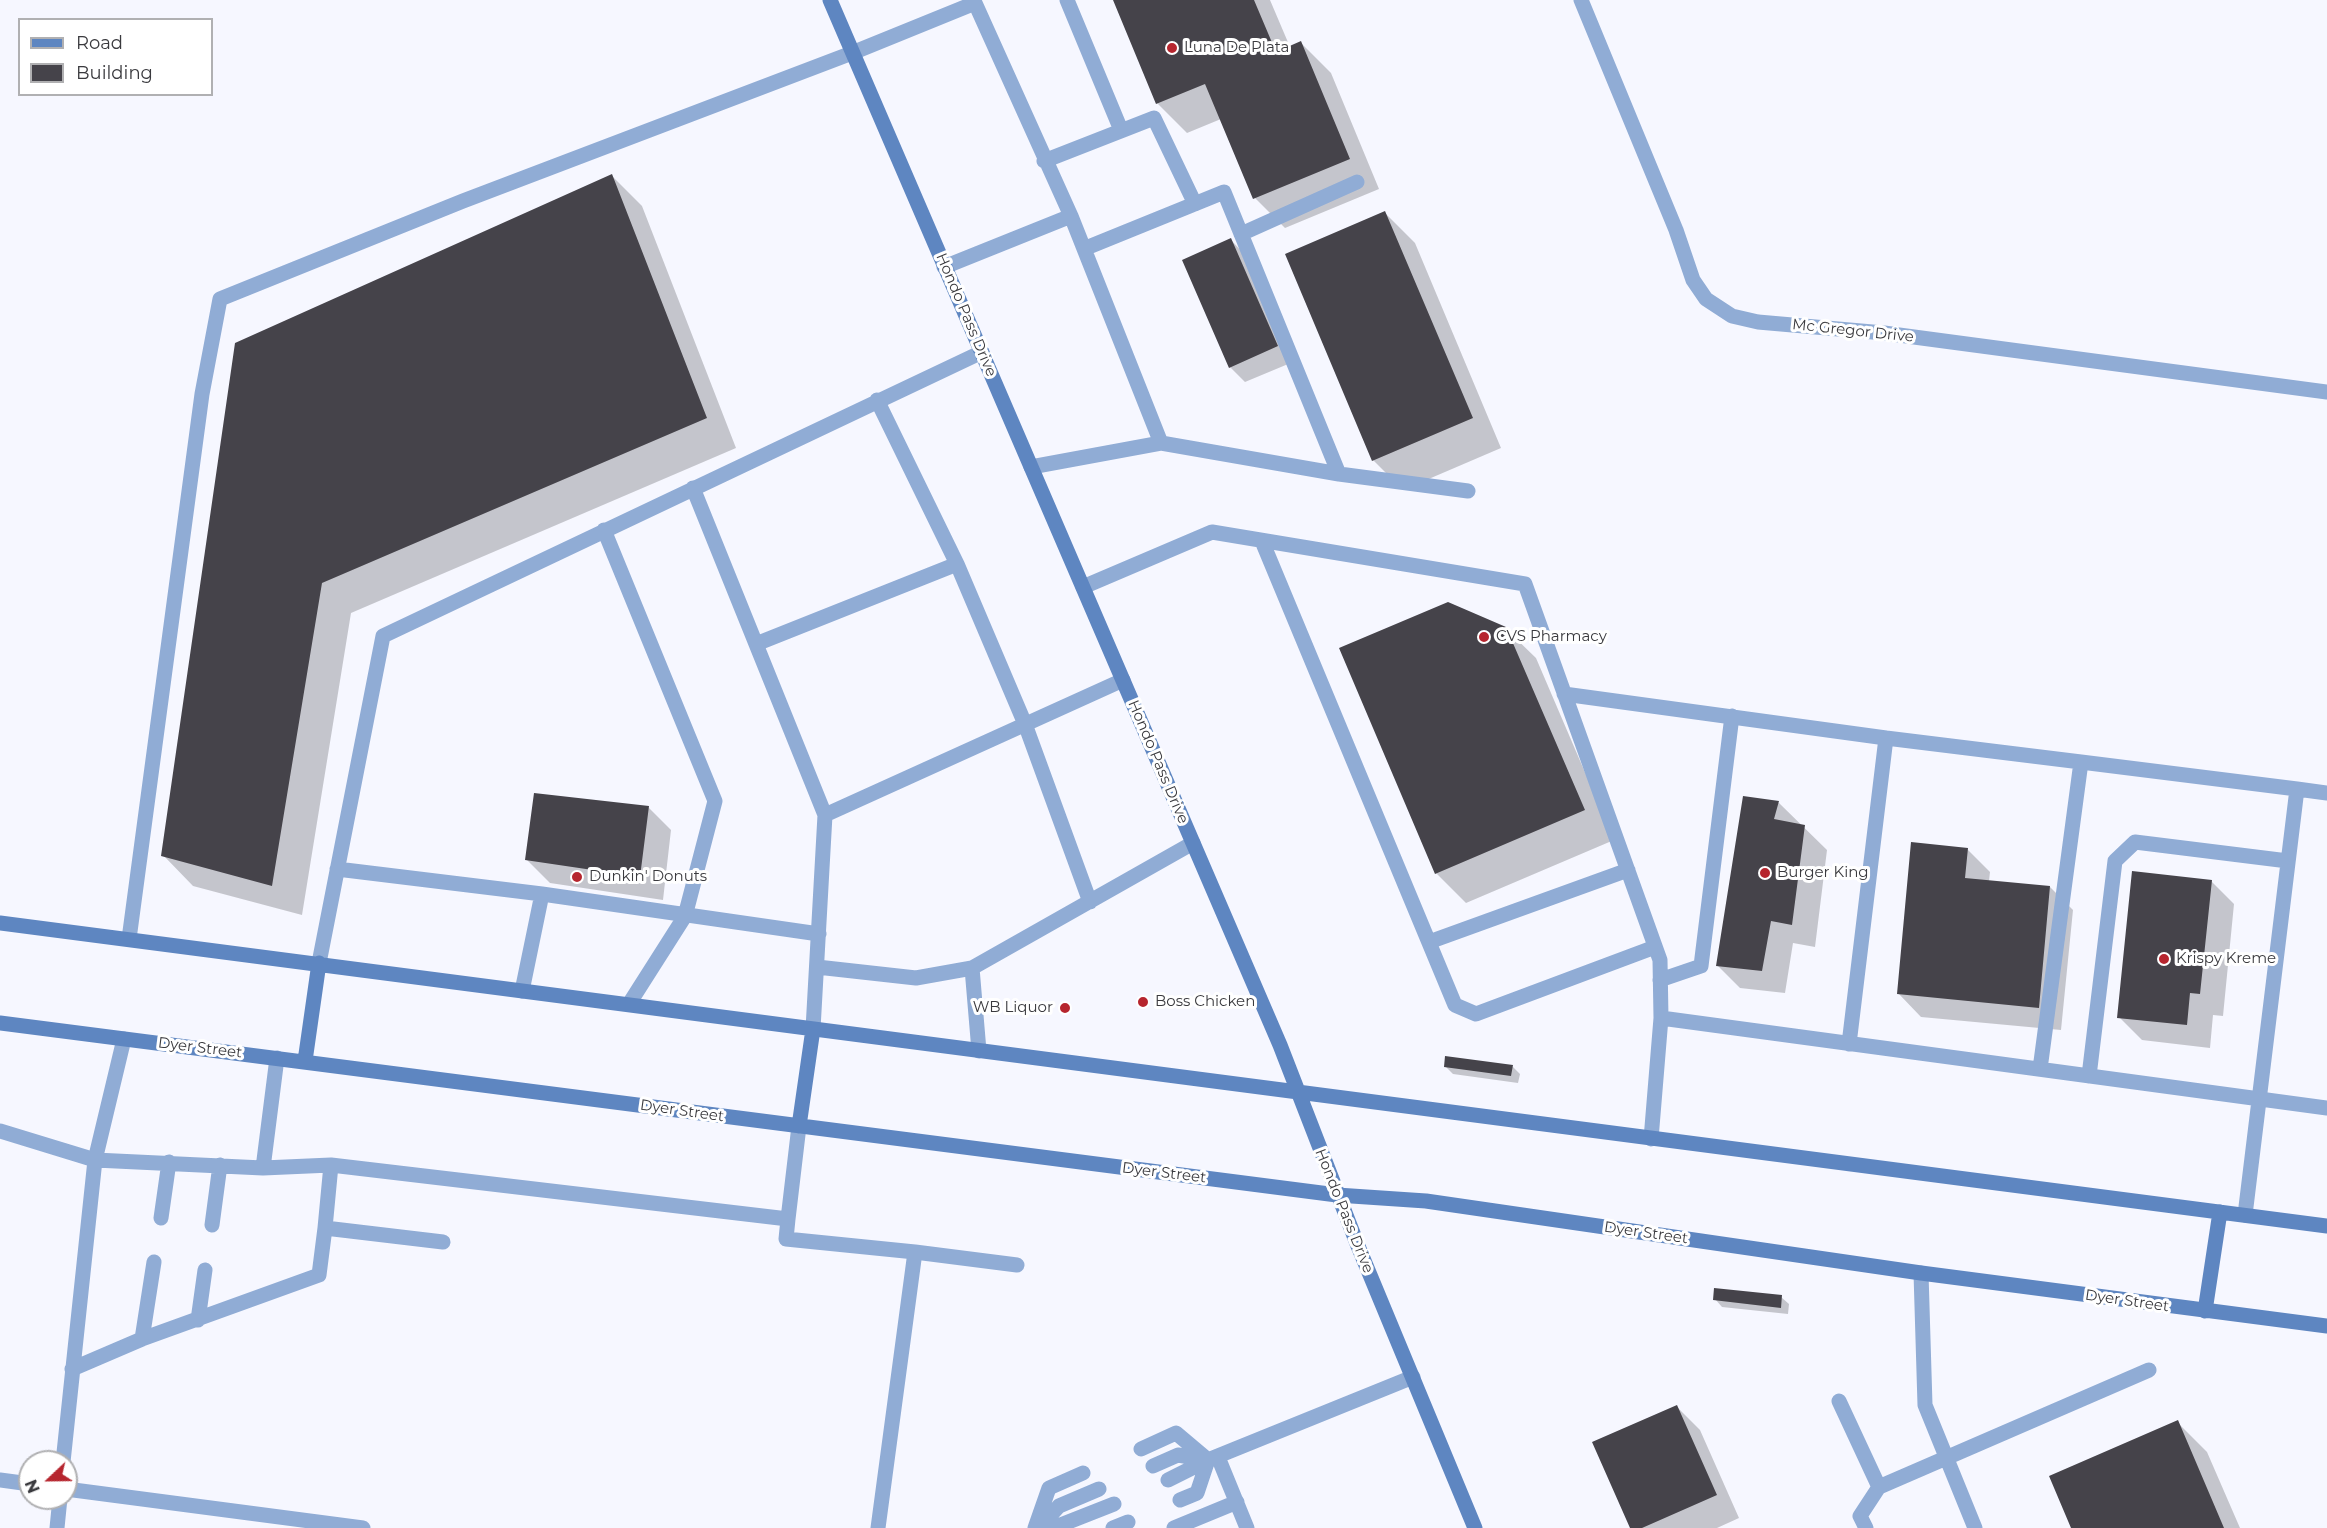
<!DOCTYPE html>
<style>
body{margin:0}
#map{position:relative;width:2327px;height:1528px;overflow:hidden;background:#f6f7ff;font-family:Montserrat,sans-serif}
canvas{display:block}
.legend{position:absolute;left:18px;top:18px;width:195px;height:78px;box-sizing:border-box;background:#fff;border:2px solid #b0b0b2;margin:0;padding:8px 10px;list-style:none;font-size:18px;color:#3a3a3e}
.legend li{display:flex;align-items:center;gap:12px;height:30px}
.legend b{width:30px;border:2px solid #b0b0b2}
.north{position:absolute;left:18px;top:1450px;width:60px;height:60px;box-sizing:border-box;background:#fff;border:2px solid #b0b0b2;border-radius:50%;rotate:248deg;font-size:16px;font-weight:700;line-height:24px;text-align:center;color:#3a3a3e}
.north::after{content:'';display:block;margin:auto;width:21px;height:27px;background:#b6252e;clip-path:polygon(50% 0,100% 100%,50% 72%,0 100%)}
</style>
<div id="map">
<canvas width="2327" height="1528"></canvas>
<ul class="legend">
<li><b style="height:8px;background:#5e86c1"></b>Road</li>
<li><b style="height:16px;background:#45434a"></b>Building</li>
</ul>
<div class="north">N</div>
</div>
<script>
const ctx = document.querySelector('canvas').getContext('2d');
ctx.lineJoin = 'round';
function paint(path, color) {
  ctx.fillStyle = color;
  ctx.fill(path, 'evenodd');
}
function trace(path, color, width, dash) {
  ctx.strokeStyle = color;
  ctx.lineWidth = width;
  ctx.lineCap = dash ? 'butt' : 'round';
  ctx.setLineDash(dash || []);
  ctx.stroke(path);
}
function label(font, color, halo, rows, align = 'center') {
  ctx.font = font + ' Montserrat,sans-serif';
  ctx.lineWidth = 6;
  ctx.setLineDash([]);
  ctx.textBaseline = 'middle';
  ctx.strokeStyle = halo;
  ctx.fillStyle = color;
  for (const [text, x, y, turn = 0] of rows) {
    ctx.save();
    ctx.translate(x, y);
    ctx.rotate((+turn || 0) * Math.PI / 180);
    ctx.textAlign = isNaN(turn) ? turn : align;
    if (halo) ctx.strokeText(text, 0, 0);
    ctx.fillText(text, 0, 0);
    ctx.restore();
  }
}
const shadow = new Path2D(`
 M1114,0H1270L1290,47L1301,43L1331,73L1379,189L1285,228L1255,198L1221,119L1187,133L1157,103Z
 M612,176L642,206L736,448L351,613L302,915L193,886L163,855L236,344Z
 M1385,213L1415,243L1501,448L1403,490L1373,460Z
 M1231,240L1246,256L1293,362L1245,382L1230,367Z
 M1505,628L1536,658L1614,840L1466,903L1436,873Z
 M1745,798L1779,803L1827,850L1815,947L1793,943L1785,993L1740,988L1717,965Z
 M648,807L671,830L663,900L550,883L527,860Z
 M1967,849L1990,872L1989,881L2050,887L2073,910L2061,1030L1921,1017L1898,993Z
 M2211,881L2234,904L2223,1016L2213,1015L2210,1048L2142,1040L2119,1017Z
 M1446,1067H1513L1520,1074L1518,1083L1453,1074Z
 M1781,1297L1789,1304L1788,1314L1722,1307L1715,1299Z
 M1677,1407L1700,1430L1739,1518L1717,1528H1631Z
 M2177,1422L2207,1452L2240,1528H2073Z`);
const building = new Path2D(`
 M1113,0H1254L1276,52L1301,41L1350,159L1253,199L1205,84L1156,104Z
 M612,174L707,418L322,583L272,886L161,856L235,343Z
 M1385,211L1473,418L1372,461L1285,254Z
 M1231,238L1278,346L1229,368L1182,260Z
 M1448,602L1506,627L1585,810L1435,874L1339,648Z
 M534,793L649,806L640,877L525,860Z
 M1743,796L1779,801L1774,819L1805,825L1792,925L1771,921L1762,971L1716,966Z
 M1911,842L1968,848L1965,878L2050,886L2039,1008L1897,994Z
 M2132,871L2212,880L2200,994L2190,993L2187,1025L2117,1018Z
 M1445,1056L1513,1065L1511,1076L1444,1067Z
 M1714,1288L1782,1295L1781,1308L1713,1300Z
 M1677,1405L1717,1495L1642,1528H1630L1592,1442Z
 M2178,1420L2224,1528H2071L2049,1476Z`);
const service = new Path2D(`
 M1067,0L1121,130
 M1044,161L1154,118L1195,204
 M1241,234L1357,182
 M1086,248L1224,192L1339,474
 M944,267L1071,216L1161,443L1031,467
 M877,400L957,564
 M1161,443L1339,474L1468,491
 M693,488L825,815
 M604,530L715,801L685,916L629,1004
 M1262,541L1455,1005L1476,1014L1655,947
 M1083,587L1212,532L1525,584L1660,960L1661,1018
 M756,644L957,564L1025,724L1090,902
 M1564,694L1886,738L1849,1044
 M1886,738L2081,762L2040,1069
 M2081,762L2297,789L2245,1215
 M2297,789L2327,793
 M337,869L542,894L819,934
 M129,939L202,394L220,299L463,201L852,53L975,3L1071,216
 M1429,942L1628,870
 M319,963L383,636L982,352
 M817,967L916,978L972,968L1193,843
 M972,968L979,1051
 M1660,980L1701,966L1732,716
 M522,991L542,894
 M813,1029L825,815L1123,680
 M2089,1076L2115,861L2135,842L2288,861
 M0,1131L95,1160L263,1168L277,1058
 M1651,1139L1661,1018L2327,1108
 M263,1168L331,1165L788,1219L799,1126
 M161,1218L169,1162
 M788,1219L786,1239L915,1252L878,1528
 M212,1225L220,1165
 M325,1228L331,1165
 M915,1252L1017,1265
 M1921,1273L1925,1405L1975,1528
 M198,1320L205,1270
 M142,1339L154,1262
 M72,1369L142,1339L319,1275L325,1228L443,1242
 M1839,1401L1879,1487L2149,1370
 M1141,1449L1176,1433L1208,1460
 M1218,1457L1247,1528
 M63,1462L95,1160L124,1039
 M1153,1466L1178,1455L1208,1460
 M0,1480L30,1484
 M1168,1480L1208,1460L1413,1377
 M66,1489L363,1528
 M1180,1500L1197,1493L1208,1460
 M57,1528L60,1498
 M1035,1528L1049,1488L1083,1473
 M1039,1528L1059,1506L1099,1489
 M1053,1528L1114,1504
 M1113,1528L1128,1522
 M1174,1528L1237,1502
 M1866,1528L1860,1516L1879,1487`);
const minor = new Path2D(`
 M1581,0L1676,230L1693,280L1706,299L1732,316L1758,322L1884,333L2327,392`);
const secondary = new Path2D(`
 M830,0L1280,1045L1358,1246L1475,1528
 M0,923L2327,1226
 M0,1023L1337,1195L1426,1201L1921,1273L2327,1326
 M305,1061L319,963
 M799,1126L813,1029
 M2205,1311L2220,1212`);
const markers = [
 [1172,48,6,"#b6252e"],
 [1484,637,6,"#b6252e"],
 [1765,873,6,"#b6252e"],
 [577,877,6,"#b6252e"],
 [2164,959,6,"#b6252e"],
 [1143,1002,6,"#b6252e"],
 [1065,1008,6,"#b6252e"]
];
const poiNames = [
 ["Luna De Plata",1184,48],
 ["CVS Pharmacy",1496,637],
 ["Burger King",1777,873],
 ["Dunkin' Donuts",589,877],
 ["Krispy Kreme",2176,959],
 ["Boss Chicken",1155,1002],
 ["WB Liquor",1053,1008,"right"]
];
const streetNames = [
 ["Hondo Pass Drive",966,315,67],
 ["Mc Gregor Drive",1853,331,6],
 ["Hondo Pass Drive",1158,762,67],
 ["Dyer Street",200,1048,7],
 ["Dyer Street",682,1111,8],
 ["Dyer Street",1164,1173,7],
 ["Hondo Pass Drive",1344,1211,68],
 ["Dyer Street",1646,1233,8],
 ["Dyer Street",2127,1301,8]
];
paint(shadow, '#0003');
paint(building, '#45434a');
trace(service, '#90acd5', 15);
trace(minor, '#90acd5', 15);
trace(secondary, '#5e86c1', 15);
for (const [x, y, r, color] of markers) {
  const dot = new Path2D();
  dot.arc(x, y, r, 0, 2 * Math.PI);
  ctx.fillStyle = color;
  ctx.fill(dot);
  trace(dot, '#fff', 2);
}
label('15px', '#3a3a3e', '#fff', poiNames, 'left');
label('15px', '#3a3a3e', '#fff', streetNames);
</script>
